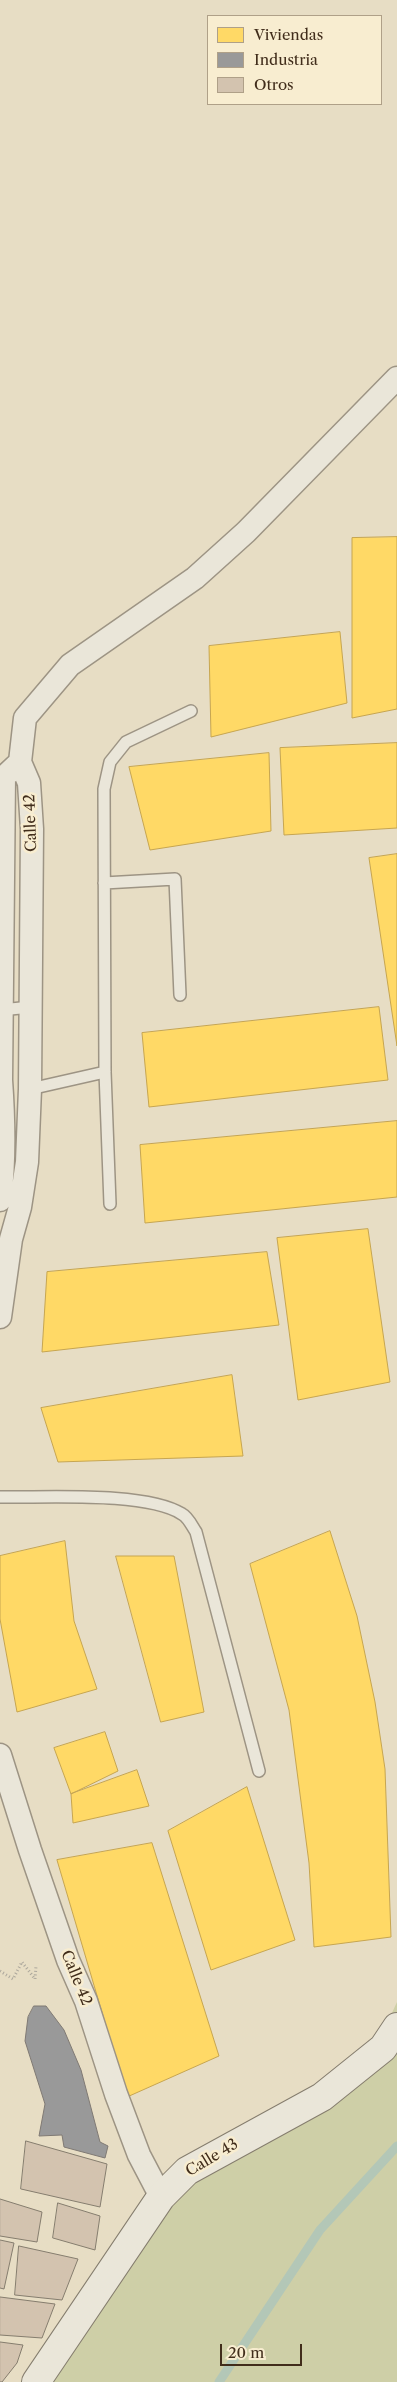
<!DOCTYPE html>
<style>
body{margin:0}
#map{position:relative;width:397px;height:2382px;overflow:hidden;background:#e7ddc4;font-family:"Libre Caslon Text",serif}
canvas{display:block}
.legend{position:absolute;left:207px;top:15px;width:175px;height:90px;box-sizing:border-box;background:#f8edd0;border:1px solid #afa088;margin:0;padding:6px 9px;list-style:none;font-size:15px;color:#412d1b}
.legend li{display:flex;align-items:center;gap:10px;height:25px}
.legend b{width:25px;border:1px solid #afa088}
.scale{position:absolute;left:220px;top:2344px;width:82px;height:22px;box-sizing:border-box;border:2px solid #412d1b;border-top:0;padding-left:6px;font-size:15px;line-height:18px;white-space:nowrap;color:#412d1b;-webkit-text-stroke:4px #f8edd0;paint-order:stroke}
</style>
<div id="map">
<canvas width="397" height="2382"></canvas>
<ul class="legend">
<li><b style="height:14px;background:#ffd966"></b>Viviendas</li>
<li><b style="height:14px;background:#999"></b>Industria</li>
<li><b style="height:14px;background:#d3c3af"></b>Otros</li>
</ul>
<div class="scale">20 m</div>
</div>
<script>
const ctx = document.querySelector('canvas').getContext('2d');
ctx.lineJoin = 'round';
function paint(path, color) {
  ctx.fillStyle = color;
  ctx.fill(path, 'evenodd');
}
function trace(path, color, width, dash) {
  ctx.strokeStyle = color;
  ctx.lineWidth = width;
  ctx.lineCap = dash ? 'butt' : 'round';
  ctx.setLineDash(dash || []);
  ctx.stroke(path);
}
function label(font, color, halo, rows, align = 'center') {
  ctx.font = font + ' "Libre Caslon Text",serif';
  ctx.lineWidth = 5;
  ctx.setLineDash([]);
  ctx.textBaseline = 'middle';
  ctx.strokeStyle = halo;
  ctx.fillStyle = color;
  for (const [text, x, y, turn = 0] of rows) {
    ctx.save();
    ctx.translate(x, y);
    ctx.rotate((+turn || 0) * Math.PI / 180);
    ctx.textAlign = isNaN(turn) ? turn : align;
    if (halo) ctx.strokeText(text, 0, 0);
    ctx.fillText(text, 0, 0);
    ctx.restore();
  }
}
const green = new Path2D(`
 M397,2002V2382H26L148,2205L321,2097L378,2043Z`);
const homes = new Path2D(`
 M397,537V709L352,718V538Z
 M340,632L347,703L211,737L209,646Z
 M397,743V828L284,835L280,748Z
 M269,753L271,831L150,850L129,767Z
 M397,854V1046L369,858Z
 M379,1007L388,1080L149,1107L142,1033Z
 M397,1121V1197L145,1223L140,1145Z
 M368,1229L390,1382L298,1400L277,1238Z
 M267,1252L279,1325L42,1352L47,1272Z
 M232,1375L243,1456L58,1462L41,1408Z
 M330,1531L357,1616L375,1702L385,1769L391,1937L314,1947L309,1863L289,1710L250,1564Z
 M65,1541L74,1621L97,1689L17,1712L0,1619V1556Z
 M116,1556H174L204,1712L161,1722Z
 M105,1732L118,1771L71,1794L54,1748Z
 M137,1770L149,1806L73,1823L71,1794Z
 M247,1787L295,1940L211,1970L168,1831Z
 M152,1843L219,2056L127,2097L57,1860Z`);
const industry = new Path2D(`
 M34,2006H46L64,2030L81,2070L100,2142L108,2146L105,2158L64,2147L62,2135L39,2136L45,2104L25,2041L28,2017Z`);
const stream = new Path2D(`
 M219,2382L320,2230L397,2146`);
const building = new Path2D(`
 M26,2141L107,2164L100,2207L21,2189Z
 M0,2199L42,2212L37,2242L0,2236Z
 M58,2203L100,2216L95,2250L53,2238Z
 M0,2240L14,2243L4,2289L0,2288Z
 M19,2246L78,2259L62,2300L15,2295Z
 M0,2297L55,2304L42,2338L0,2335Z
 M0,2342L23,2345L17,2363L2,2382H0Z`);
const path = new Path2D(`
 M0,1971L13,1979L22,1962L35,1979L36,1966`);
const lane = new Path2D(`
 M104,883L175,879L180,995
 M0,1010L31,1007
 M30,1089L105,1072
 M110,1204L105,1072L104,789L110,762L126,742L191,711
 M0,1497C44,1498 146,1491 182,1514C188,1517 192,1526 196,1532L259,1771`);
const street = new Path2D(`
 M20,762L25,718L70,665L195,578L246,532L397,378
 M0,1200C5,1159 4,1121 1,1080L4,777L20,762
 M0,1317L11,1239L20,1207L27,1162L30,1089L32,829L29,783L20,762
 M0,1755L30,1850L68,1960L86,2001L116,2094L139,2155L161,2197`);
const secondary = new Path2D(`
 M36,2382L161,2197L187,2171L322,2097L383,2048L397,2027`);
const streetNames = [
 ["Calle 42",31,823,-92],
 ["Calle 42",76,1978,68],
 ["Calle 43",212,2158,-31]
];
paint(green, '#cecfa7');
paint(homes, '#ffd966');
trace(homes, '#c6a550', 1);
paint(industry, '#999');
trace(industry, '#7f7973', 1);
trace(stream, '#b3c7b7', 9);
paint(building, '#d3c3af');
trace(building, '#857d6e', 1);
trace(lane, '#9d9484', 14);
trace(street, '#9d9484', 25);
trace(secondary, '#857d6e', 30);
trace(path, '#aca79c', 3, [1, 2.5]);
trace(lane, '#eae6d9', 11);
trace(street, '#eae6d9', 22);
trace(secondary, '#eae6d9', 28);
label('15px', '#412d1b', '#f8edd0', streetNames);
</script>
